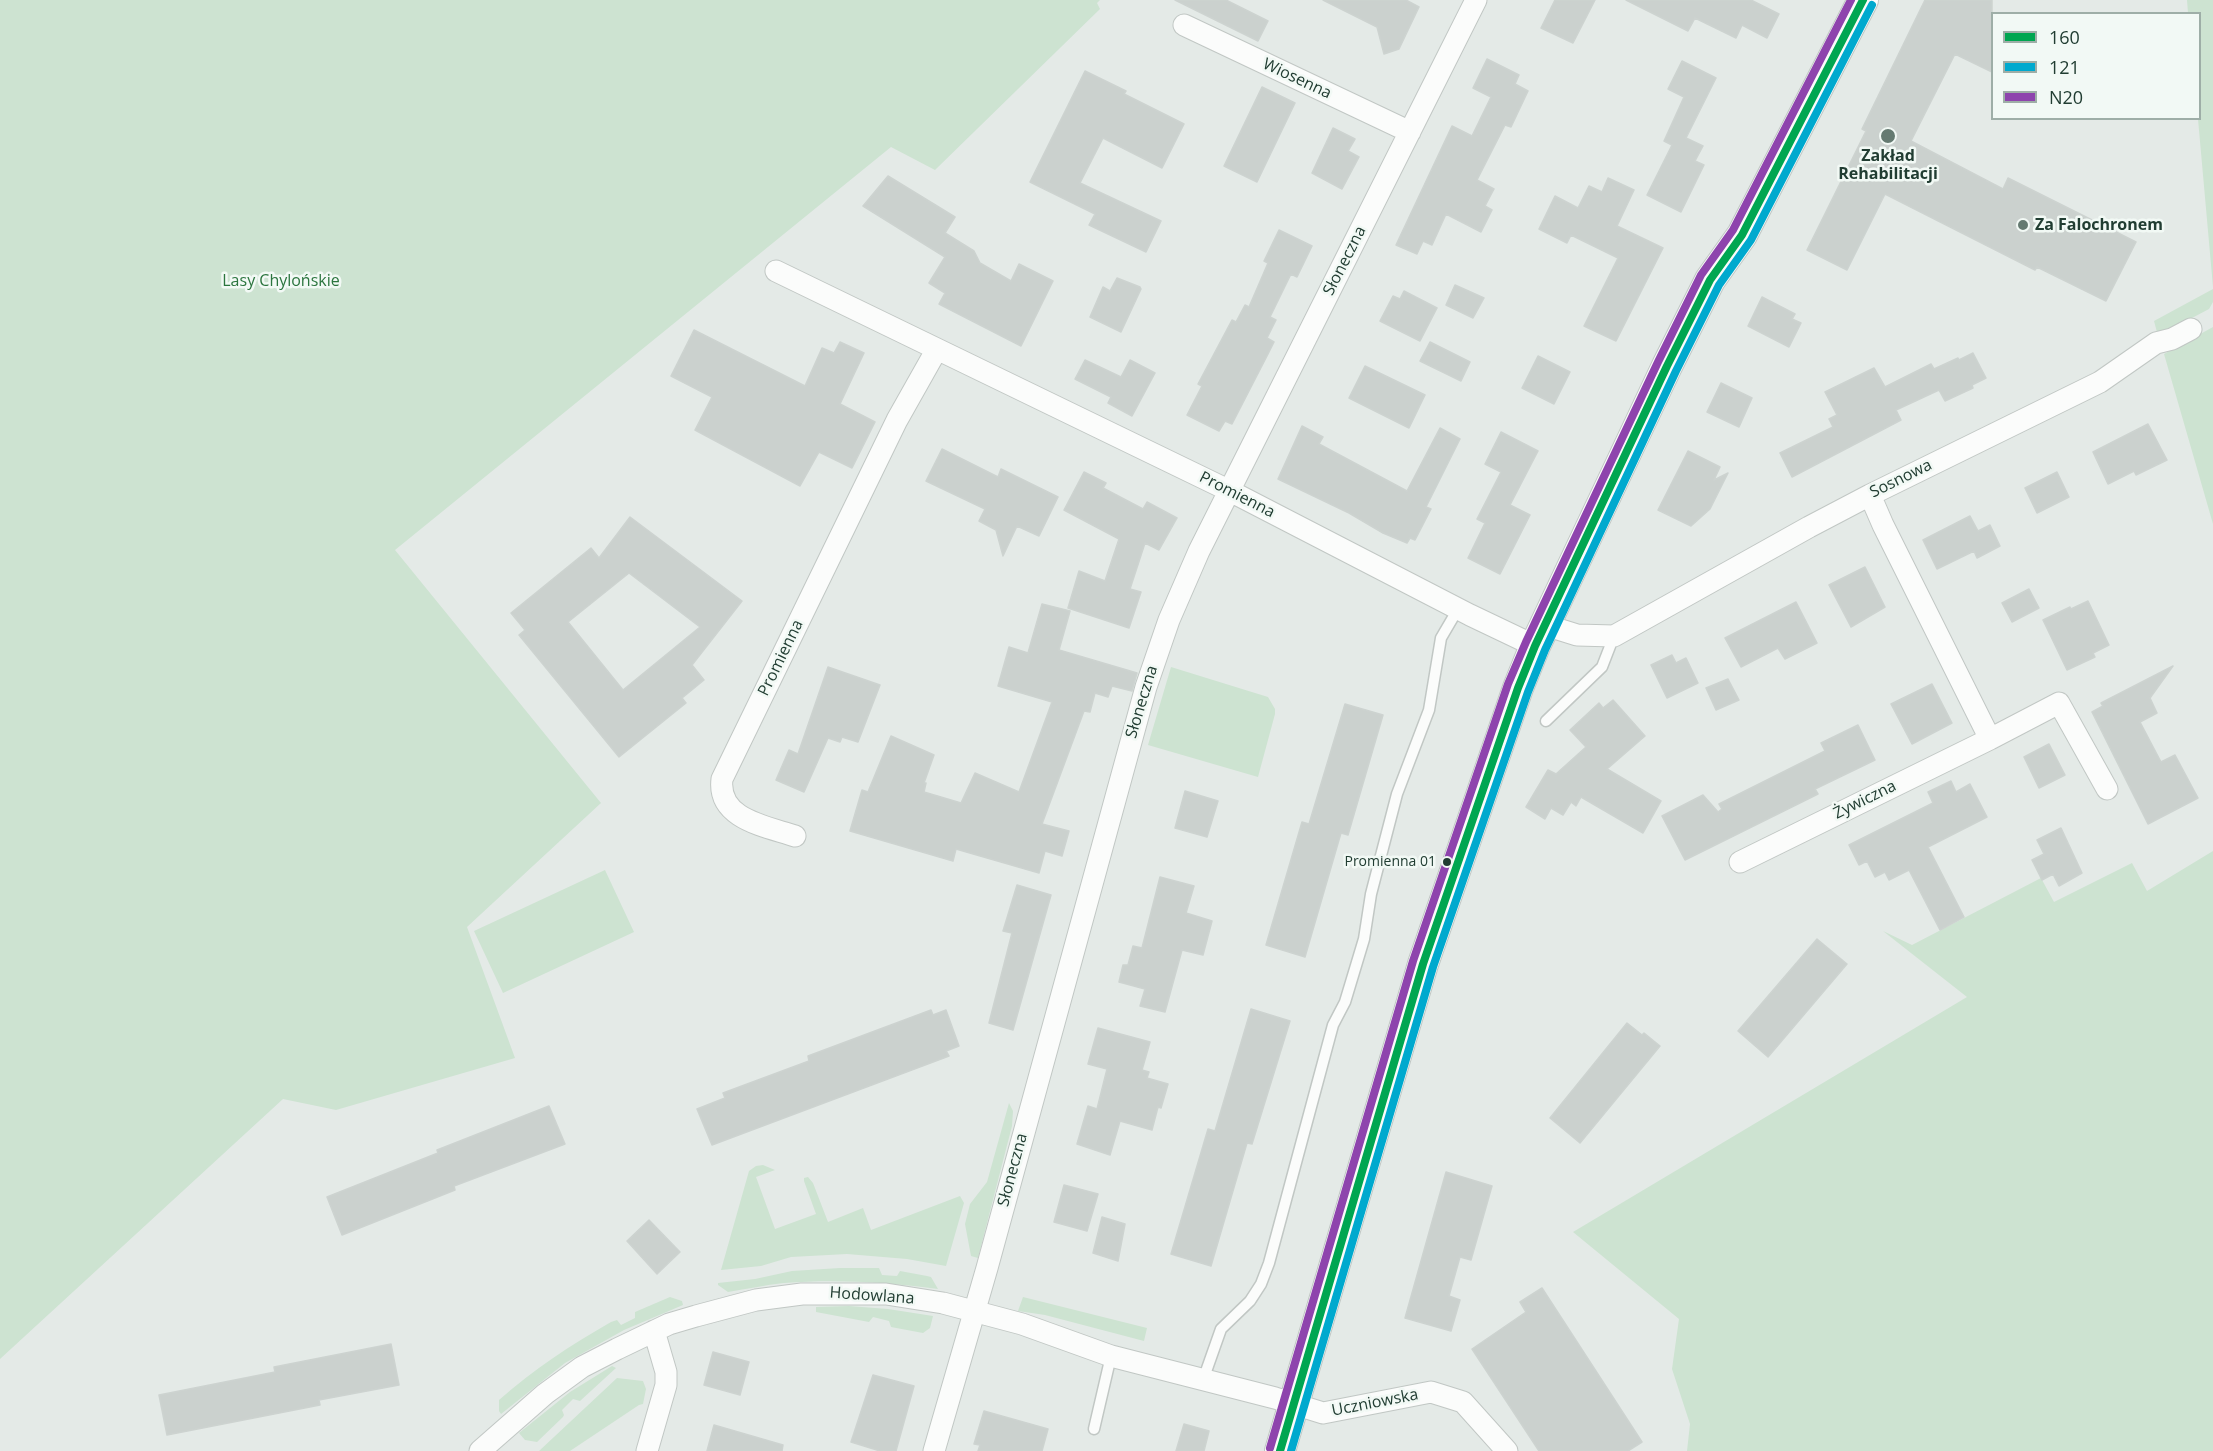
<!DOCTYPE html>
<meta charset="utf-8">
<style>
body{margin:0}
#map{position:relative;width:2213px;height:1451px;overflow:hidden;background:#e4eae7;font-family:"Open Sans",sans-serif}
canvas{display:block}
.legend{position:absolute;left:1991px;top:12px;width:210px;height:108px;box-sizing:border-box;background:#f2f9f5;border:2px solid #9eaea7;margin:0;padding:8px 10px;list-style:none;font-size:18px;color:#213d32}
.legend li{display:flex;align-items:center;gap:12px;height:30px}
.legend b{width:30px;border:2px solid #9eaea7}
</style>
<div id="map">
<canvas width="2213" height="1451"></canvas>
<ul class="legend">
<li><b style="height:8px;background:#00a651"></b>160</li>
<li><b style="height:8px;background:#00a9ce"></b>121</li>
<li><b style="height:8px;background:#8e44ad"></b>N20</li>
</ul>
</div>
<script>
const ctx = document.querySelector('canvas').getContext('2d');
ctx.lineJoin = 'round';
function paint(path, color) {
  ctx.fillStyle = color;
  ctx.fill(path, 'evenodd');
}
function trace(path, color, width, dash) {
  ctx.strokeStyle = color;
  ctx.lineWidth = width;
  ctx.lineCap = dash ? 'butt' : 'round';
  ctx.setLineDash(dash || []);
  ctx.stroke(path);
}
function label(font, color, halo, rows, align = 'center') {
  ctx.font = font + ' "Open Sans",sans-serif';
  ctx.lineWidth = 5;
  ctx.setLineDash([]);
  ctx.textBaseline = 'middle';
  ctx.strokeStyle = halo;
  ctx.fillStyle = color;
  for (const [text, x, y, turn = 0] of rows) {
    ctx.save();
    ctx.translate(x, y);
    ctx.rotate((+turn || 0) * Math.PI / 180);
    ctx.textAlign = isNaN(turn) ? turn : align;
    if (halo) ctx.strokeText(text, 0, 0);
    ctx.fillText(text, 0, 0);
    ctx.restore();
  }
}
const green = new Path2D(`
 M0,0H1100L1097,3L1100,9L935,170L891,147L395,550L601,803L467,927L515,1058L336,1110L283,1099L0,1359Z
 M2187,0H2213V287L2198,119L2200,118V14L2188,13Z
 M2213,289V302L2209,309L2158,336L2154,321Z
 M2213,327V524L2164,354Z
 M1171,667L1268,697L1275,709V714L1258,777L1148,745Z
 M2213,851V1451H1687L1690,1424L1672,1369L1679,1319L1573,1232L1967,997L1883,931L1912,945L2041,878L2054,902L2132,863L2147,891Z
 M605,870L634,932L503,993L474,931Z
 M1009,1103L1013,1111L1012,1126L978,1258L971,1256L965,1224L970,1204L987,1182Z
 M763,1165L775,1170L756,1177L775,1229L816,1214L804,1181V1178L808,1177L813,1183L828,1222L863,1208L871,1230L960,1196L964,1203L946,1266L907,1259L847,1254L791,1257L761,1266L721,1270L749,1171L756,1166Z
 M840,1268H879L882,1275L897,1276L900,1271L927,1276L931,1277L938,1289C886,1282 836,1279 784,1283C765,1285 747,1289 728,1292L718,1285V1283L755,1279L792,1271Z
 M670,1297L682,1301L683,1305L624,1330L565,1363L501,1414L499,1411V1400C534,1369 571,1345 611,1322L617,1320L621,1325L635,1318V1312Z
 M1023,1297L1147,1328L1144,1341L1045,1315L1018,1311Z
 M849,1306L888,1309L933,1316L930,1328L923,1333L891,1327L889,1321L873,1317L869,1322L816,1312V1307Z
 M612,1366L616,1368L580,1401L573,1399L562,1410L564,1415L563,1417L537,1442L525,1440L519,1433L570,1392Z
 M617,1378L643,1381L646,1389L643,1404L639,1405L570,1451H539Z`);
const building = new Path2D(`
 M1175,0H1226L1268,21L1258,41Z
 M1323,0H1406L1419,7L1399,49L1384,54L1377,27Z
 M1555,0H1595L1573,43L1541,28Z
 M1626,0H1751L1779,14L1767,38L1742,25L1736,38L1695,18L1688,31Z
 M1925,0H1992V72L1955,54L1911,141L2003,189L2008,178L2136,242L2106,301L2037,267L2035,270L1885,194L1847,270L1807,250L1866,131L1862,129Z
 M1487,59L1519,75L1515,84L1528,91L1511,127L1505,125L1477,180L1494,189L1485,206L1492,210L1481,232L1446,214L1432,245L1423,241L1417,254L1396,245L1452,126L1472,136L1491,97L1473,88Z
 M1682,61L1716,78L1686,138L1703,146L1695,161L1704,165L1681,212L1647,195L1672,145L1664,141L1684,97L1668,89Z
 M1085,71L1126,91L1124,94L1184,124L1162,168L1103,138L1080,183L1161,221L1146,252L1089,225L1095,214L1030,182Z
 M1262,87L1295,103L1257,182L1224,166Z
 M1333,128L1355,139L1348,151L1359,157L1342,189L1312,173Z
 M888,176L955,217L945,233L974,251L980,263L1011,281L1019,264L1053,281L1021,346L939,304L945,293L929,283L945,257L863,206Z
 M1608,178L1634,190L1617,226L1663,248L1616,341L1584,326L1618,258L1571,235L1567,243L1539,229L1555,196L1578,208L1589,186L1602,192Z
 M1279,230L1312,246L1297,277L1291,274L1270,317L1276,320L1267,338L1274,342L1268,354L1232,424L1225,421L1219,431L1187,415L1202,386L1198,384L1232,320L1236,322L1245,305L1249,307L1268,263L1264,261Z
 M1117,278L1140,287L1141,289L1121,332L1090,317L1103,287L1110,291Z
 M1455,285L1484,298L1473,318L1446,305Z
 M1404,291L1437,308L1420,341L1380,321L1393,296L1400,299Z
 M1762,297L1795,314L1792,319L1801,323L1789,347L1748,326Z
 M694,330L805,386L822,348L834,353L840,342L864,353L840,404L875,422L852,468L819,452L800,486L695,430L712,397L671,376Z
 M1430,342L1470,362L1461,381L1420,361Z
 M1973,353L1986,378L1972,385L1973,388L1945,401L1939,390L1896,410L1901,420L1792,477L1780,453L1833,427L1829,419L1837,415L1825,392L1874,368L1885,387L1931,364L1934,369L1958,358L1959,360Z
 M1538,356L1570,372L1554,404L1522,388Z
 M1085,360L1121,377L1130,360L1155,373L1132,416L1108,403L1111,397L1075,379Z
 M1365,366L1425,395L1409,428L1349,398Z
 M1721,383L1752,398L1739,427L1707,412Z
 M2148,424L2167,460L2136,475L2134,471L2108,484L2093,452Z
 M1302,426L1323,437L1319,444L1407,491L1440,428L1460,439L1426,507L1431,509L1415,540L1410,538L1407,543L1383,533L1349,513L1278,479Z
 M1501,432L1538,451L1510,505L1530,515L1500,574L1468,558L1485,523L1477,519L1501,472L1485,464Z
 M942,449L998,477L1001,469L1058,497L1039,536L1017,526L1003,556L996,530L979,521L985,509L926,481Z
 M1688,451L1720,467L1714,480L1728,473L1710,509L1691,526L1658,510Z
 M1084,472L1106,483L1103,488L1143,509L1147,502L1177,518L1159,550L1145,543L1130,589L1141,592L1129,628L1068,608L1079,571L1105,581L1119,539L1064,510Z
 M2057,472L2069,497L2037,513L2025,488Z
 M1970,516L1978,531L1990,525L2000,546L1977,558L1974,551L1937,569L1923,540Z
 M630,517L742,601L692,665L704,680L682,698L686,703L619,757L519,635L525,630L511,613L591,548L599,558ZM629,573L700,627L623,690L568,622Z
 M1865,567L1885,607L1851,627L1829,585Z
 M2029,589L2039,608L2012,622L2002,603Z
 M2088,601L2109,645L2093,653L2095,657L2067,670L2043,620L2070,607L2071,609Z
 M1796,602L1817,643L1785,659L1778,648L1741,667L1725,638Z
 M1042,604L1070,611L1059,650L1137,673L1132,691L1112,686L1108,697L1095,693L1090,712L1084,711L1042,824L1069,831L1062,856L1045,851L1039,873L956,849L953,861L850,831L862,790L868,792L891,736L934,755L924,783H926L924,792L961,803L975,773L1019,792L1052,702L998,686L1009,647L1028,653Z
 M1672,655L1676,663L1686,658L1698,683L1667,698L1651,665Z
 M2173,666L2150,698L2157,713L2140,722L2161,762L2175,755L2198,798L2148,824L2092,712L2103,706L2101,703Z
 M828,667L880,685L858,742L842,737L840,742L828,738L804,792L776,780L789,750L798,754Z
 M1728,679L1739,700L1716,710L1706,688Z
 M1932,684L1952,723L1912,744L1891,704Z
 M1613,700L1645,736L1607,769L1661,801L1643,833L1581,797L1576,806L1571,802L1563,815L1551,808L1545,819L1526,807L1548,770L1556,774L1586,747L1570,730L1599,703L1603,708Z
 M1345,704L1383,715L1348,835L1341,833L1305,957L1266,945L1302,822L1309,824Z
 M1858,725L1875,760L1815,789L1818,794L1685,860L1662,816L1703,795L1718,812L1722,809L1719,804L1825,751L1821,743Z
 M2049,744L2065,775L2039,788L2024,757Z
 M1951,781L1956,792L1970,784L1987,817L1928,847L1964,917L1940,930L1909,870L1889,880L1885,872L1875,877L1867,861L1859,865L1849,845L1933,803L1928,792Z
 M1185,791L1218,801L1207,837L1175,828Z
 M2061,828L2082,873L2059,886L2053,874L2042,880L2032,860L2044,854L2037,840Z
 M1160,877L1194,886L1186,913L1212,921L1203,955L1182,950L1165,1012L1140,1006L1145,989L1119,982L1123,965H1128L1133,946L1142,948Z
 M1017,885L1051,895L1013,1030L989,1023L1012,933L1003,931Z
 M1817,939L1847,964L1768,1057L1738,1031Z
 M1251,1009L1290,1021L1252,1144L1247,1143L1211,1266L1171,1254L1208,1129L1215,1131Z
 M931,1010L933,1015L946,1010L959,1046L946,1051L949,1056L712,1145L697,1109L725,1098L723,1093L809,1061L808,1056Z
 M1627,1023L1642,1035L1644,1033L1660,1046L1580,1143L1550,1118Z
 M1098,1028L1150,1042L1142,1070L1149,1072L1147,1078L1168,1084L1161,1108L1158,1107L1152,1130L1120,1121L1110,1155L1077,1144L1088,1106L1097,1109L1107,1069L1088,1064Z
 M549,1106L565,1144L454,1186L455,1190L342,1235L327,1197L438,1153L437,1150Z
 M1446,1172L1492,1186L1471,1260L1460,1257L1449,1296L1460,1300L1451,1331L1405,1318Z
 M1064,1185L1098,1194L1087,1231L1054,1222Z
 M1102,1217L1125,1224L1118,1261L1093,1253Z
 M649,1220L680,1252L657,1274L627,1241Z
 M1542,1288L1642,1442L1628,1451H1539L1472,1349L1526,1312L1520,1302Z
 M391,1344L399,1385L319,1400L320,1405L167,1435L159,1395L275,1372L274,1367Z
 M713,1352L749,1362L740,1395L704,1385Z
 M873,1375L914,1386L896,1451H880L851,1442Z
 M984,1411L1048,1429L1042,1451H978L980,1445L974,1444Z
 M1184,1424L1209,1431L1204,1451H1176Z
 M714,1425L783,1445L782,1451H707Z`);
const lane = new Path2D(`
 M1546,721L1602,667L1614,636
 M1203,1380L1221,1329L1250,1301L1261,1284L1269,1263L1333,1025L1345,1002L1364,939L1371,894L1397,794L1429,710L1441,638L1458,609
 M1094,1429L1111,1356`);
const street = new Path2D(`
 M1184,25L1410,132
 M776,271L1230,491L1470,615L1535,646
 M1870,495L1883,525L1990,739L2059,703L2107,789
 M1545,625L1577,635L1614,636L1809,527L1870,495L2100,382L2156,343L2172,339L2191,329
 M795,836C765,826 717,819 722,779L897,420L937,349
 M1740,862L1990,739
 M480,1451L545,1394L582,1367L617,1349L669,1324L696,1316L756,1300L802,1294H886L943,1303L1022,1324L1111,1356L1275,1398L1323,1413L1431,1392L1463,1402L1507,1451
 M647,1451L666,1385V1372L654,1331
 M934,1451L987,1268L1146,687L1169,620L1199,551L1476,0`);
const secondary = new Path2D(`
 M1280,1451L1423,964L1518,688L1535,646L1667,366L1710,280L1742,235L1863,0`);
const bus1 = new Path2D(`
 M1280,1451L1423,964L1518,688L1535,646L1667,366L1710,280L1742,235L1863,0`);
const bus2 = new Path2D(`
 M1291,1451L1433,967L1528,692L1545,650L1676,371L1719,285L1751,240L1872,5`);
const bus3 = new Path2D(`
 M1270,1448L1413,961L1508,684L1526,642L1658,362L1701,275L1733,230L1851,0`);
const markers = [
 [1888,136,8,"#657a71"],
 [2023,225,6,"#657a71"],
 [1447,862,5,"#213d32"]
];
const busNames = [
 ["Promienna 01",1436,862]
];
const streetNames = [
 ["Wiosenna",1297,79,25],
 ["Słoneczna",1345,261,-63],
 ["Sosnowa",1901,479,-26],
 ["Promienna",1237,495,27],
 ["Promienna",781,658,-64],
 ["Słoneczna",1142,702,-73],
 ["Żywiczna",1865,800,-26],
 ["Słoneczna",1013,1170,-75],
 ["Hodowlana",872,1296,4],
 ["Uczniowska",1375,1403,-11]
];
const poiNames = [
 ["Zakład",1888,156],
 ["Rehabilitacji",1888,174],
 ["Za Falochronem",2035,225,"left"]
];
const parkNames = [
 ["Lasy Chylońskie",281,281]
];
paint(green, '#cde3d1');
paint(building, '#cbd1ce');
trace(building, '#cdd3d0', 1.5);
trace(lane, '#c1c7c4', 13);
trace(street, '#c1c7c4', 23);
trace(secondary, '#c0c7c4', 32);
trace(lane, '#fbfcfb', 10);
trace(street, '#fbfcfb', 21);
trace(secondary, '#fbfcfb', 30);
trace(bus1, '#00a651', 8);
trace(bus2, '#00a9ce', 8);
trace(bus3, '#8e44ad', 8);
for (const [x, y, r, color] of markers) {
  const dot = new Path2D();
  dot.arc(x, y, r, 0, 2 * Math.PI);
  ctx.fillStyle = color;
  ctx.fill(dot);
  trace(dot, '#f2f9f5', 2);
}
label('14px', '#213d32', '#f2f9f5', busNames, 'right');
label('16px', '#213d32', '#f2f9f5', streetNames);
label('bold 16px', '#213d32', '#f2f9f5', poiNames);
label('16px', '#2b753e', '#f2f9f5', parkNames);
</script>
